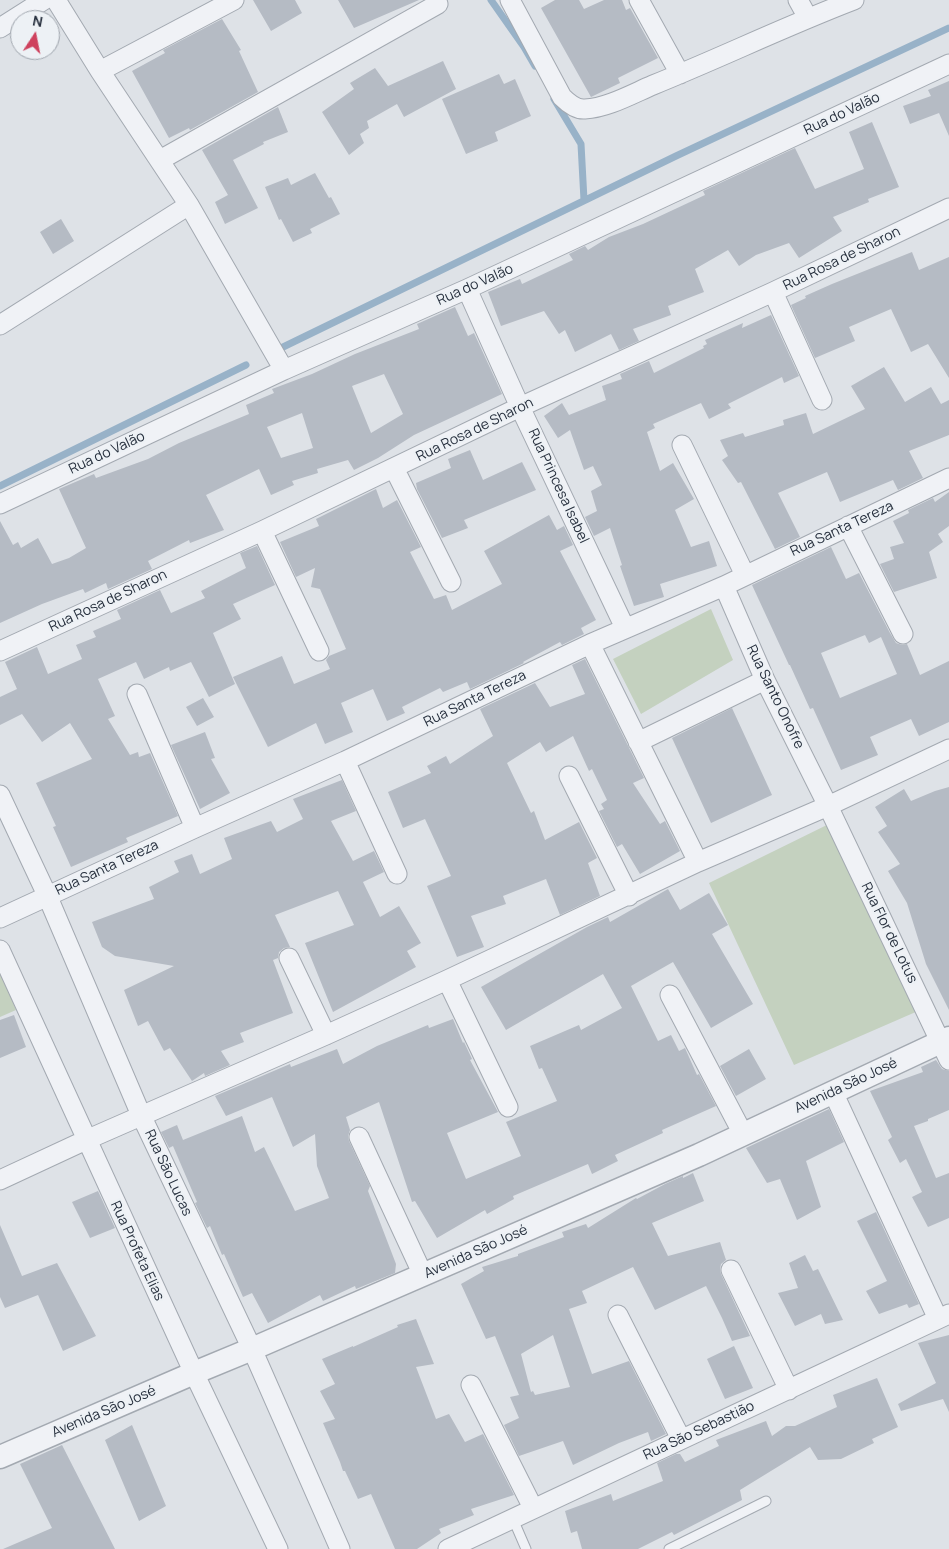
<!DOCTYPE html>
<meta charset="utf-8">
<style>
body{margin:0}
#map{position:relative;width:949px;height:1549px;overflow:hidden;background:#dee2e7;font-family:Manrope,sans-serif}
canvas{display:block}
.north{position:absolute;left:10px;top:10px;width:50px;height:50px;box-sizing:border-box;background:#edf1f5;border:1px solid #9ea4ac;border-radius:50%;rotate:11deg;font-size:14px;font-weight:700;line-height:20px;text-align:center;color:#27303e}
.north::after{content:'';display:block;margin:auto;width:18px;height:22px;background:#ce415d;clip-path:polygon(50% 0,100% 100%,50% 72%,0 100%)}
</style>
<div id="map">
<canvas width="949" height="1549"></canvas>
<div class="north">N</div>
</div>
<script>
const ctx = document.querySelector('canvas').getContext('2d');
ctx.lineJoin = 'round';
function paint(path, color) {
  ctx.fillStyle = color;
  ctx.fill(path, 'evenodd');
}
function trace(path, color, width, dash) {
  ctx.strokeStyle = color;
  ctx.lineWidth = width;
  ctx.lineCap = dash ? 'butt' : 'round';
  ctx.setLineDash(dash || []);
  ctx.stroke(path);
}
function label(font, color, halo, rows, align = 'center') {
  ctx.font = font + ' Manrope,sans-serif';
  ctx.lineWidth = 4.5;
  ctx.setLineDash([]);
  ctx.textBaseline = 'middle';
  ctx.strokeStyle = halo;
  ctx.fillStyle = color;
  for (const [text, x, y, turn = 0] of rows) {
    ctx.save();
    ctx.translate(x, y);
    ctx.rotate((+turn || 0) * Math.PI / 180);
    ctx.textAlign = isNaN(turn) ? turn : align;
    if (halo) ctx.strokeText(text, 0, 0);
    ctx.fillText(text, 0, 0);
    ctx.restore();
  }
}
const green = new Path2D(`
 M711,609L733,660L641,714L613,659Z
 M835,821L918,1011L794,1065L709,883Z
 M0,967L16,1010L0,1017Z`);
const stream = new Path2D(`
 M491,0L524,47L535,66
 M554,99L581,144L584,200
 M281,348L676,156L949,28
 M0,486L246,365`);
const building = new Path2D(`
 M253,0H295L302,13L271,31Z
 M338,0H419L354,28Z
 M555,0H579L584,9L604,0H622L626,10L630,8L658,58L618,78L620,83L591,97L541,8Z
 M222,19L241,50L239,51L258,92L190,130L189,128L169,138L132,71L165,53L163,50Z
 M443,61L456,89L404,117L397,104L367,121L369,128L360,134L364,143L349,155L322,112L354,89L350,83L375,68L388,86Z
 M499,74L504,84L515,79L531,116L495,132L498,141L466,154L442,99Z
 M949,81V136L939,113L910,124L903,106L931,96L928,90Z
 M278,107L288,132L263,142L264,144L233,160L258,208L225,224L215,202L228,195L202,150Z
 M872,122L899,187L868,199L869,202L833,217L842,231L799,258L789,243L756,255L739,266L728,250L695,269L704,292L668,306L671,315L633,329L639,341L619,350L611,334L575,352L565,330L559,334L544,311L501,326L488,292L520,279L522,284L573,260L569,254L585,246L588,250L609,237L643,224L705,195L703,191L795,148L815,189L864,169L849,132Z
 M315,173L329,198L331,197L340,214L310,229L312,233L293,242L281,219L279,220L265,187L288,178L291,185Z
 M61,219L74,241L53,254L40,232Z
 M912,252L919,270L949,257V378L928,344L911,352L891,309L849,327L855,341L815,358L791,305L806,298L805,296L832,284Z
 M455,307L468,336L474,333L502,394L414,435L378,458L354,470L348,460L317,469L318,473L292,481L294,485L271,495L259,469L206,495L224,530L190,543L189,540L148,561L152,569L108,589L106,583L85,593L83,589L42,604L0,623V521L13,545L18,542L21,548L38,538L52,564L69,558L86,548L59,489L94,474L96,478L148,459L179,443L249,414L246,405L274,393L272,389L312,374L355,354L419,329L417,324ZM384,374L403,414L371,433L352,386ZM302,413L313,448L281,458L267,427Z
 M771,315L799,376L784,383L782,377L728,404L731,408L709,419L701,403L653,424L655,428L647,432L660,471L673,463L694,499L675,510L691,547L709,541L717,566L660,584L664,597L634,606L620,566L622,565L610,528L594,536L585,517L597,511L591,491L602,485L593,466L584,470L570,430L558,438L544,416L562,403L569,415L606,400L602,386L622,379L620,374L649,361L654,373L704,348L703,346L707,344L705,340L743,323L742,328Z
 M884,367L905,402L931,387L941,404L949,400V435L909,451L923,478L898,490L893,480L840,502L827,472L778,493L800,537L775,549L741,482L738,483L722,460L728,456L720,440L743,433L745,437L784,425L783,420L806,413L813,434L865,409L851,386Z
 M470,450L483,480L522,462L536,490L464,520L468,528L442,538L417,489L416,483L451,468L448,459Z
 M376,489L383,508L397,500L421,547L410,552L434,599L446,595L452,610L502,584L484,551L549,515L557,530L564,526L573,545L560,551L596,620L581,628L584,634L562,645L560,642L523,662L524,663L470,689L467,682L443,692L440,688L402,707L405,713L387,721L373,689L341,703L353,732L325,744L316,723L268,747L233,677L282,656L294,684L330,669L326,660L329,656L346,649L320,589L311,587L315,568L296,577L280,542L319,526L316,519Z
 M949,492V526L938,534L943,542L929,552L937,578L894,592L880,564L894,559L890,547L904,543L893,521L909,513L908,510L933,498L935,502Z
 M257,546L275,585L233,604L241,619L213,633L235,684L209,697L191,662L170,671L169,667L144,679L136,662L98,679L115,716L108,719L130,755L138,752L139,757L150,753L178,816L126,838L128,842L71,867L53,827L56,826L36,783L92,759L70,723L42,742L22,714L0,725V697L17,689L5,662L37,647L48,674L82,659L76,645L96,637L93,631L121,619L117,610L160,590L171,613L205,598L201,591L246,568L240,553Z
 M831,547L846,579L859,573L890,633L881,637L890,633L896,643L902,645L907,644L920,675L949,661V722L919,736L911,719L870,737L878,755L841,770L813,708L810,709L790,665H789L752,585ZM865,635L869,643L881,637L897,674L840,698L821,653Z
 M585,659L644,778L633,783L660,824L665,821L680,851L640,874L622,844L617,847L599,811L604,809L601,804L607,800L592,769L589,771L573,736L546,752L540,742L507,763L531,813L534,811L545,840L579,822L597,858L588,863L600,896L560,915L546,879L503,896L506,904L471,916L484,947L457,957L427,886L451,876L425,819L403,828L388,792L431,773L427,766L446,756L450,764L493,736L480,709L535,683L550,707L585,694L572,665Z
 M203,698L214,717L197,726L186,707Z
 M732,708L772,795L711,823L672,738Z
 M205,732L215,758L211,759L230,793L200,809L171,745Z
 M342,780L356,811L331,821L353,861L374,851L384,872L363,882L380,917L399,906L421,943L407,951L416,967L333,1012L305,943L354,925L338,891L275,915L290,947L284,948L279,952L278,958L273,960L293,1013L240,1033L244,1042L221,1051L230,1065L205,1076L204,1073L192,1081L170,1048L164,1051L148,1021L138,1026L124,990L174,966L115,956L102,947L92,922L154,899L149,887L179,872L174,861L192,854L200,874L232,859L224,838L271,821L277,832L303,819L293,799Z
 M949,787V1010L926,964L907,903L888,871L900,864L878,832L887,826L875,807L904,789L911,801L935,791Z
 M668,889L680,910L709,893L728,925L712,934L753,1004L711,1028L673,962L631,986L658,1041L671,1035L679,1051L685,1048L697,1075L699,1074L716,1106L662,1130L663,1133L615,1155L618,1161L592,1174L588,1164L513,1196L514,1199L487,1214L485,1210L437,1238L415,1201L412,1202L379,1102L346,1117L350,1130L348,1136L349,1141L370,1186L368,1191L396,1264L395,1273L356,1289L355,1286L323,1301L320,1295L268,1323L252,1293L243,1297L224,1254L222,1255L210,1226L207,1228L195,1203L197,1202L173,1146L169,1148L161,1132L177,1125L183,1140L242,1116L255,1152L264,1147L295,1211L329,1198L317,1166L315,1134L293,1147L272,1097L226,1116L215,1096L290,1064L291,1067L337,1049L343,1064L377,1046L428,1025L429,1028L453,1019L463,1043L464,1042L472,1059L470,1060L498,1112L447,1133L466,1179L521,1156L506,1122L557,1101L542,1068L539,1069L530,1046L579,1025L581,1030L622,1008L603,974L506,1030L481,987L587,927L608,917L610,922Z
 M14,1015L26,1047L0,1058V1020Z
 M749,1049L766,1079L736,1096L720,1066Z
 M936,1060L942,1069L949,1071V1110L928,1119V1121L914,1126L936,1178L949,1173V1218L928,1227L912,1197L922,1192L906,1159L900,1163L888,1140L892,1137L870,1091L923,1072L921,1067Z
 M829,1109L844,1142L806,1161L821,1207L797,1220L780,1179L767,1183L746,1148Z
 M693,1173L704,1201L652,1223L668,1256L720,1242L726,1260L721,1264L720,1269L721,1274L750,1336L732,1341L722,1318L706,1286L655,1310L633,1267L582,1291L587,1303L569,1309L592,1374L629,1361L666,1434L651,1441L648,1432L619,1443L573,1465L563,1441L519,1456L504,1425L519,1418L510,1397L519,1395L495,1336L486,1339L461,1284L484,1271L482,1267L518,1256V1254L564,1237L562,1232L586,1224L588,1228L636,1198L637,1199L665,1184L683,1176V1178ZM553,1335L570,1387L535,1395L533,1391L531,1392L521,1354Z
 M98,1191L115,1228L90,1238L72,1202Z
 M876,1212L919,1304L909,1308L907,1304L879,1314L866,1291L887,1281L857,1221Z
 M0,1225L22,1276L57,1263L96,1336L63,1351L38,1295L5,1308L0,1297Z
 M805,1255L813,1271L818,1269L843,1320L825,1324L821,1314L795,1326L778,1293L798,1288L789,1263Z
 M416,1319L434,1364L416,1367L436,1419L449,1414L465,1442L483,1434L514,1495L471,1509L474,1515L439,1529L441,1533L417,1549H395L371,1494L358,1499L345,1471H343L340,1462L323,1423L335,1419L320,1391L335,1384L322,1359L353,1346V1347L398,1327L397,1325Z
 M949,1335V1412L943,1399L901,1411L898,1404L936,1383L918,1343Z
 M734,1346L753,1388L725,1399L707,1359Z
 M877,1378L898,1427L872,1439L874,1443L841,1459L818,1460L810,1447L740,1490L742,1500L674,1535L672,1532L638,1549H582L577,1531L571,1533L565,1511L611,1494L613,1501L663,1481L657,1463L676,1454H680L685,1462L719,1446L716,1440L766,1421L772,1436L786,1426H795L837,1407L833,1395Z
 M132,1425L166,1506L139,1521L105,1440Z
 M62,1445L115,1549H3L52,1528L20,1464Z`);
const service = new Path2D(`
 M513,1519L526,1549
 M669,1549L766,1501`);
const minor = new Path2D(`
 M56,0L100,71L189,205L284,370
 M510,0L562,97C568,103 576,110 585,109C607,108 632,94 653,85C720,58 786,26 854,0
 M639,0L680,74
 M798,0L808,18
 M0,28L44,0
 M100,71L234,0
 M160,160L438,4
 M467,289L520,407L625,628
 M773,292L822,400
 M0,325L189,205
 M682,445L745,575
 M394,468L451,582
 M0,504L284,370L467,289L949,64
 M848,526L903,634
 M262,531L319,651
 M724,586L765,680L828,806L949,1060
 M590,644L698,862
 M0,651L262,531L520,407L773,292L949,208
 M137,694L195,828
 M638,742L765,680
 M345,761L397,874
 M569,776L629,896
 M0,795L47,895L141,1115L252,1349L340,1549
 M0,918L195,828L345,761L590,644L724,586L949,478
 M0,950L194,1373L278,1549
 M289,958L326,1035
 M447,980L508,1107
 M670,995L743,1134
 M833,1092L938,1319
 M359,1137L423,1275
 M0,1180L86,1140L326,1035L447,980L698,862L828,806L949,749
 M731,1270L789,1390
 M618,1315L681,1439
 M471,1385L533,1508
 M448,1549L949,1314`);
const tertiary = new Path2D(`
 M0,1457L194,1373L252,1349L699,1155L949,1038`);
const streetNames = [
 ["Rua do Valão",842,114,-25],
 ["Rua Rosa de Sharon",842,259,-26],
 ["Rua do Valão",475,285,-24],
 ["Rua Rosa de Sharon",475,430,-26],
 ["Rua do Valão",107,453,-25],
 ["Rua Princesa Isabel",558,486,65],
 ["Rua Santa Tereza",842,529,-25],
 ["Rua Rosa de Sharon",108,601,-25],
 ["Rua Santo Onofre",775,697,64],
 ["Rua Santa Tereza",475,699,-26],
 ["Rua Santa Tereza",107,868,-25],
 ["Rua Flor de Lotus",889,933,64],
 ["Avenida São José",846,1086,-25],
 ["Rua São Lucas",168,1173,65],
 ["Rua Profeta Elias",137,1251,65],
 ["Avenida São José",476,1252,-24],
 ["Avenida São José",104,1412,-23],
 ["Rua São Sebastião",699,1431,-25]
];
paint(green, '#c4d1bf');
trace(stream, '#98b2c8', 7);
paint(building, '#b5bbc4');
trace(service, '#a3a9b1', 11);
trace(minor, '#a3a9b1', 21);
trace(tertiary, '#a3a9b1', 25);
trace(service, '#f0f2f6', 9);
trace(minor, '#f0f2f6', 19);
trace(tertiary, '#f0f2f6', 22);
label('14px', '#27303e', '#edf1f5', streetNames);
</script>
